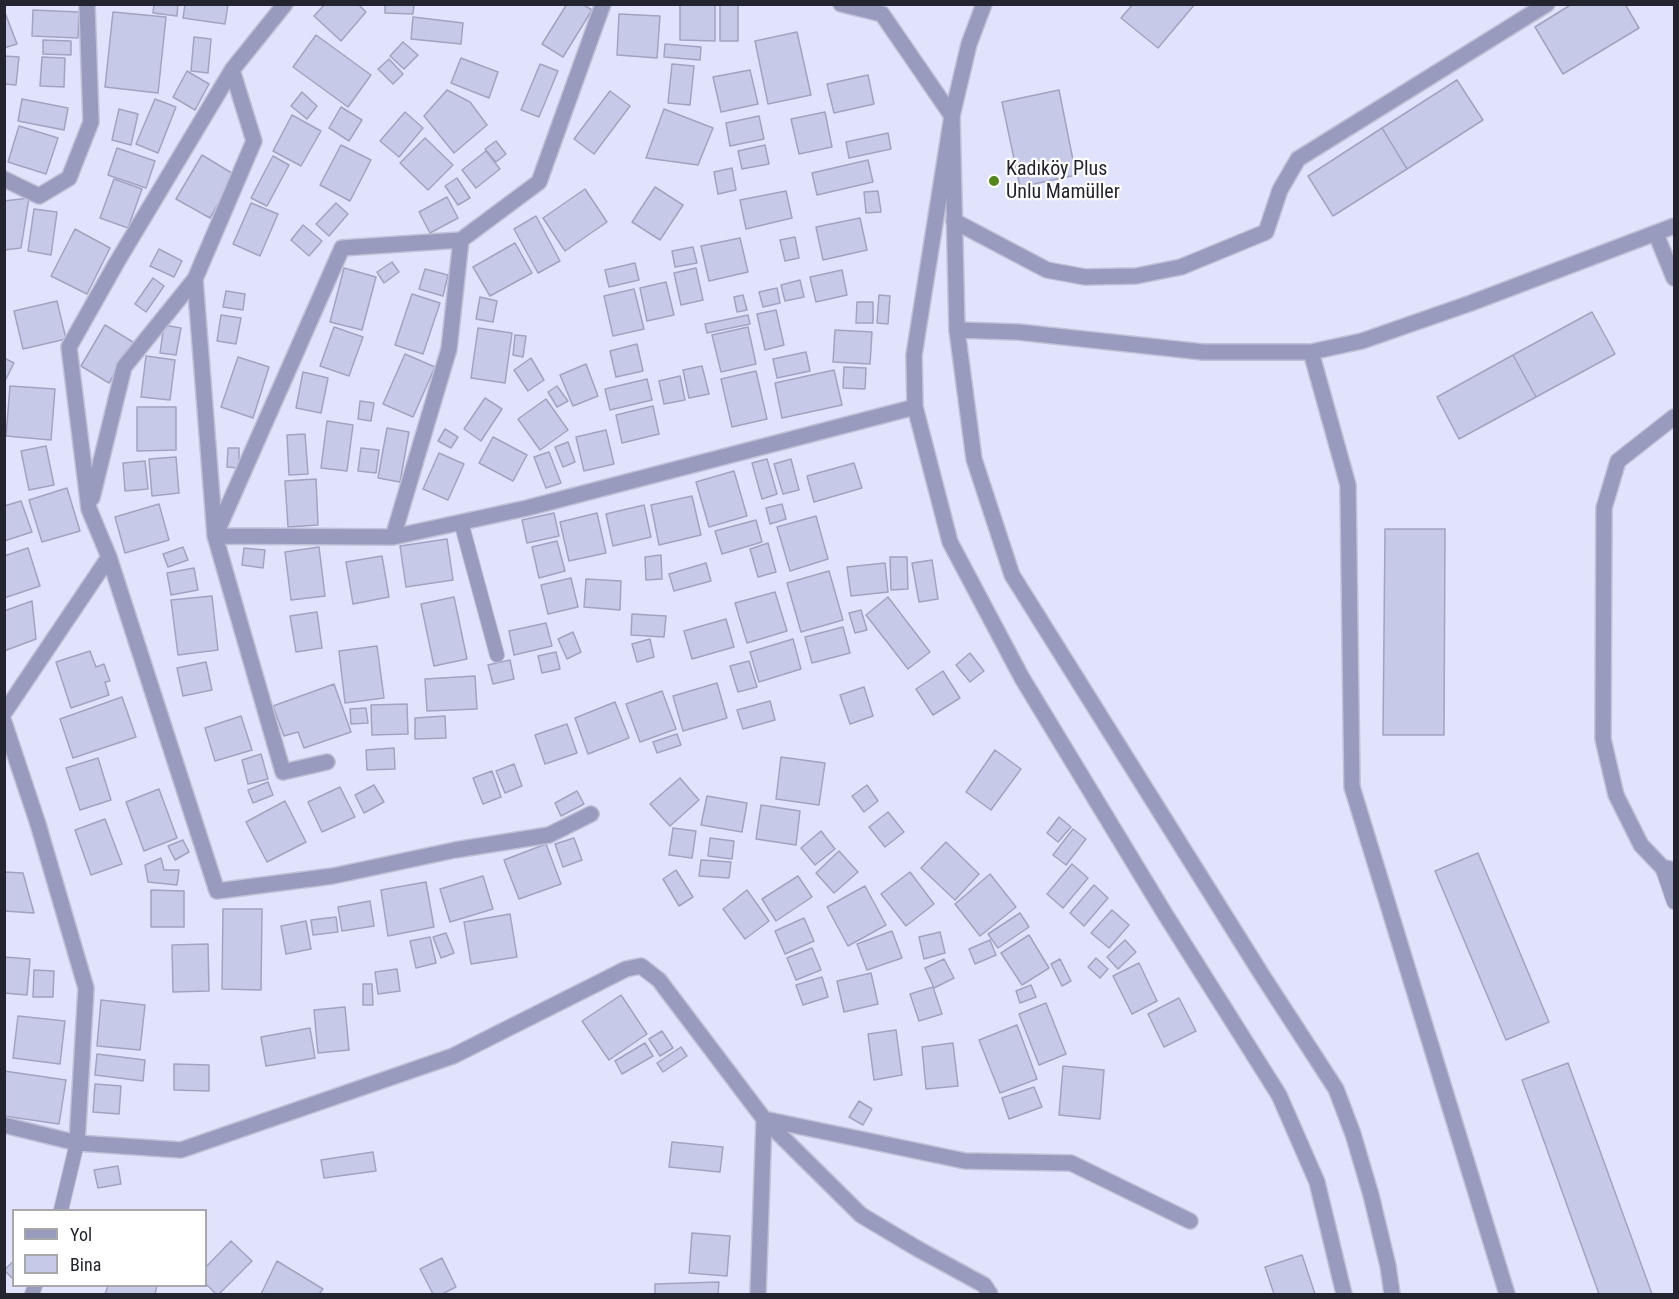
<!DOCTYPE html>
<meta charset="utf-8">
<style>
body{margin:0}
#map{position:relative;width:1679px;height:1299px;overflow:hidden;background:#e1e3fc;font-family:"Roboto Condensed",sans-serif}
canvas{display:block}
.frame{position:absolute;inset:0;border:6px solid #232430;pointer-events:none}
.legend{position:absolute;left:12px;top:1209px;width:195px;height:78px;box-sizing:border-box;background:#fff;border:2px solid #a7a7ac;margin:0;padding:8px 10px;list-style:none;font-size:18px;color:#232430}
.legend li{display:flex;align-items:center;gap:12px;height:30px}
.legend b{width:30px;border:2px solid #a7a7ac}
</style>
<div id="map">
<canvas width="1679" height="1299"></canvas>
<div class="frame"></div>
<ul class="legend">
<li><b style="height:8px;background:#989abe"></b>Yol</li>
<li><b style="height:16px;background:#c7c9e8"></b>Bina</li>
</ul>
</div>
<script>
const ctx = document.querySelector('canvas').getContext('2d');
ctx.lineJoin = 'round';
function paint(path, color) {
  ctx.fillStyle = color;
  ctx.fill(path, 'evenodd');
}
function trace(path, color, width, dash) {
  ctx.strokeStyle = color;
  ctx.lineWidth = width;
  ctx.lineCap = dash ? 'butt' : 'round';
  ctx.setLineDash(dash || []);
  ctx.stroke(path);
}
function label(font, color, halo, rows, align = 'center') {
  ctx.font = font + ' "Roboto Condensed",sans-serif';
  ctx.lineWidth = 4.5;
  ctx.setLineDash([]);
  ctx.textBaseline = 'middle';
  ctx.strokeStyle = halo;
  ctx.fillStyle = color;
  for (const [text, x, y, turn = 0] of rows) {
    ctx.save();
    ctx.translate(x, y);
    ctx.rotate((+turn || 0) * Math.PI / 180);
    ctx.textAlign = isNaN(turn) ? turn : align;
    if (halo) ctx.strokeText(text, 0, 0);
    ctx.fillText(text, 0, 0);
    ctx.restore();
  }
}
const building = new Path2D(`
 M154,4H178L177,16L153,13Z
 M185,4H228L225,24L183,18Z
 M325,4H358L366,12L341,41L314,16Z
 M385,4H414L413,14L385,13Z
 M567,4H582L592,10L563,57L542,44Z
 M680,4H715V41L680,40Z
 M720,4H738V41H720Z
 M1133,4H1195L1158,48L1121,18Z
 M1572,4H1625L1639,28L1563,74L1535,27Z
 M4,10L17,44L4,48Z
 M33,10L79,12L78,38L32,36Z
 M113,12L166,17L158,93L105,87Z
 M619,14L660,16L657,58L617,55Z
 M413,17L463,23L461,44L411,39Z
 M797,32L811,95L768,104L755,41Z
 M316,35L371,75L348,107L293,67Z
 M194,37L211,39L208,73L191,71Z
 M43,40L71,41V55L43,54Z
 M403,42L418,55L404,69L390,56Z
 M665,44L701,47L700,60L664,57Z
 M4,56L19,57L16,85L4,84Z
 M42,57L65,58L64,87L40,86Z
 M461,58L498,72L489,98L451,83Z
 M389,59L403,74L393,84L378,69Z
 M540,64L558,71L539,117L521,110Z
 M672,64L694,66L690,105L668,103Z
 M750,70L758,104L721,112L713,77Z
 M187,71L209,84L195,110L173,97Z
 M868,75L874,104L834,113L827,84Z
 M1457,80L1483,120L1407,169L1382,128Z
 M447,90L470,102L487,125L454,153L424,116Z
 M1059,90L1076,175L1020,187L1002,102Z
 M610,91L630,106L594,154L574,139Z
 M302,92L317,106L307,119L291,106Z
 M22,99L68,108L64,130L18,121Z
 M155,99L176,107L158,153L136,144Z
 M341,107L362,120L349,141L329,128Z
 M119,109L138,114L131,145L112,140Z
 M664,109L713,128L698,165L646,158Z
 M405,112L423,128L399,157L380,141Z
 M825,112L832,147L799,154L791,119Z
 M292,115L321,131L301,166L273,151Z
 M759,116L764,139L730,146L726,123Z
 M19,126L58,138L46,174L8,162Z
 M1382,128L1407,169L1333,216L1308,176Z
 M888,133L891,149L849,158L846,142Z
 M425,138L453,165L428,190L400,163Z
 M496,141L506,154L496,162L485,149Z
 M341,145L371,160L350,201L320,185Z
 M765,145L769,164L742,169L738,151Z
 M117,148L155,161L146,188L108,175Z
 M486,151L500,169L476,188L462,170Z
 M202,155L235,175L210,218L176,199Z
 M273,156L289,165L267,206L251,198Z
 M868,160L873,182L817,195L812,173Z
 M732,168L736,190L718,194L714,172Z
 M457,178L470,198L458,205L445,186Z
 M114,179L142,189L128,228L100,218Z
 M655,187L683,205L660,240L632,222Z
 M585,189L607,222L565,251L543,218Z
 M786,191L792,218L746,229L740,200Z
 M878,191L881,212L866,213L864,192Z
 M447,197L458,218L430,233L419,212Z
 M29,198L21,248L4,250V201Z
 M251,203L278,214L260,256L233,244Z
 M336,203L348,214L329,236L316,224Z
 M34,209L57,212L51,255L28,251Z
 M536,216L560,261L538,273L514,229Z
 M860,218L867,250L823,260L816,227Z
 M303,225L322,241L309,256L291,240Z
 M75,229L110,248L87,294L51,276Z
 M795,237L799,258L785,261L780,240Z
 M740,238L748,272L709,281L701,246Z
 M515,243L532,273L490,296L473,267Z
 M693,247L697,263L675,267L672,251Z
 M159,249L182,261L174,277L150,266Z
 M392,262L399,272L384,283L377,272Z
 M635,263L639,280L609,287L605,270Z
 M344,268L376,277L362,330L330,322Z
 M696,268L703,300L681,305L674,273Z
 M425,269L448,275L443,296L419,289Z
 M842,270L847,295L816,302L810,277Z
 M153,278L164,286L146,312L135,304Z
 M800,280L804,297L785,301L781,285Z
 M666,282L674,315L647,321L640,288Z
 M777,288L780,303L763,307L759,292Z
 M634,289L644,329L613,336L604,296Z
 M226,291L245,294L243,310L223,307Z
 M412,294L440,303L423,354L395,345Z
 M743,295L747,310L737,312L734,297Z
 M879,295L890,296L888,324L877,323Z
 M480,297L497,301L493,322L476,319Z
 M57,301L66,339L23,349L14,311Z
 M857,302H873V323H856Z
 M776,310L784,345L765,350L757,314Z
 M1592,312L1615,354L1536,397L1513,355Z
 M221,315L241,318L236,344L217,341Z
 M748,315L750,324L707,333L705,324Z
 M105,325L133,342L109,383L81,366Z
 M164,325L181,328L176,355L160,353Z
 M334,327L363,337L349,376L320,366Z
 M748,327L756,364L721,372L712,335Z
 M478,328L512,333L505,383L471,378Z
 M835,330L872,332L870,364L833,362Z
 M515,335L526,336L523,357L513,355Z
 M637,344L643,371L616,377L610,351Z
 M806,352L810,371L777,378L773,359Z
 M405,354L435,367L413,417L383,404Z
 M1513,355L1536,397L1459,439L1437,397Z
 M146,356L175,360L170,400L141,397Z
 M238,357L269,367L253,418L221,407Z
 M4,358L14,363L4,383Z
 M531,358L544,380L528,391L514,370Z
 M586,364L598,396L573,406L560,375Z
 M702,366L709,394L689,398L683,370Z
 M844,367L866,368L865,389L843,388Z
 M834,370L842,405L782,418L775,383Z
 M756,371L767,419L732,427L721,379Z
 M303,372L328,378L321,413L296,408Z
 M680,376L685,400L664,404L659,381Z
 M647,379L652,400L610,410L605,389Z
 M10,386L55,389L51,440L6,436Z
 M557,386L568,401L557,407L548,392Z
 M485,398L502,409L481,441L464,429Z
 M546,399L568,430L540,450L518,419Z
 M360,401L374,403L371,421L358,419Z
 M653,406L659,434L622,443L616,415Z
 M137,407H176V450L137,451Z
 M327,421L353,425L347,471L321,468Z
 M387,428L409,432L400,482L378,478Z
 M445,429L458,437L451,448L438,441Z
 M606,430L614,464L584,471L576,437Z
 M305,434L308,474L289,475L287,435Z
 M493,437L527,455L513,481L479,463Z
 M568,442L575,462L563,467L555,447Z
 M46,446L54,485L29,490L21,451Z
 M228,448H239V468L227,467Z
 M361,448L379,450L376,473L358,471Z
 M549,452L561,483L546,488L534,457Z
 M439,453L464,464L448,500L423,489Z
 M176,457L179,493L152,496L149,459Z
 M767,459L777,494L762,499L752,463Z
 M791,459L799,490L783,494L774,464Z
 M145,461L148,489L125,491L123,463Z
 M854,463L862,488L814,502L807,476Z
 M734,471L747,516L709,527L696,482Z
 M316,479L318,525L288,527L285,481Z
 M67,488L80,531L42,542L29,500Z
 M692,496L701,535L659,545L651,505Z
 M21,501L32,532L4,541V506Z
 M159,504L169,540L125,553L115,517Z
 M782,504L786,519L770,524L766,508Z
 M644,505L651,537L613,546L606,514Z
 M554,513L559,536L527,543L522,520Z
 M597,513L606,553L569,561L560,522Z
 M816,516L828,559L790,571L777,527Z
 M756,520L762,542L722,554L715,531Z
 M1385,529H1445L1444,735H1383Z
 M447,539L453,580L406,587L400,546Z
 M557,541L565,571L539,578L532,547Z
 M768,543L776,572L758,577L750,549Z
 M183,547L188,560L168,567L163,554Z
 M319,547L325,596L291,600L285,552Z
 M28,548L40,586L4,598V556Z
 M244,548L265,550L263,568L242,565Z
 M661,555L662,579L646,580L645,557Z
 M382,556L389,597L353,604L346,562Z
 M890,557H907L908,589L891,590Z
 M932,560L938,599L919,602L912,563Z
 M706,563L711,581L674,591L669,574Z
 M885,563L888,592L851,596L847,567Z
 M194,568L198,590L171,595L167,573Z
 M829,571L843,620L801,632L787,583Z
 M571,578L578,607L548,614L541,585Z
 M586,579L621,581L620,610L584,607Z
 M775,592L787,631L747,643L735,603Z
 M212,596L218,650L178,655L171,600Z
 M454,597L467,659L434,666L421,604Z
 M888,597L930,652L908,669L866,615Z
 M32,601L36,639L4,651V611Z
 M861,610L867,630L855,633L849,613Z
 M317,612L322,648L296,652L290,616Z
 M632,614L666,616L664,637L631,635Z
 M726,619L734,647L692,659L684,631Z
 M546,623L552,646L514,655L509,631Z
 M843,627L850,653L812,663L805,637Z
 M573,632L581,652L567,659L558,639Z
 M650,639L654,657L637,662L632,644Z
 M793,639L801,669L759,682L750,652Z
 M377,646L384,698L345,703L339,651Z
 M90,651L96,667L104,664L110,681L105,682L109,695L71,708L56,662Z
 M556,652L560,669L542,673L538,656Z
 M970,653L984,671L970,682L956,665Z
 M510,660L514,679L493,684L488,665Z
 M749,661L757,687L738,692L730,666Z
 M206,662L212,690L183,696L177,668Z
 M943,671L960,698L933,715L916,689Z
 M475,676L477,709L427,711L425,679Z
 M717,683L727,718L683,731L673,696Z
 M334,684L351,732L304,748L298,732L284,736L273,706Z
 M864,687L873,716L850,724L840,695Z
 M662,691L676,729L640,742L626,704Z
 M122,697L136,737L73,758L60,719Z
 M770,701L775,720L743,729L737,710Z
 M615,702L629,738L588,754L575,718Z
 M407,704L408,734L372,735L371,705Z
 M366,708L368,723L351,724L350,709Z
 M241,716L252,750L215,761L205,728Z
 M445,716L446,738L415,739V718Z
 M567,724L577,753L545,764L535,735Z
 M677,734L681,745L657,753L653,742Z
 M394,748L395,769L367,770L366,750Z
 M995,750L1021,769L991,810L966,792Z
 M261,754L268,779L248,784L242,760Z
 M781,757L825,763L819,805L776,799Z
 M98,758L111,800L80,810L66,768Z
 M514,764L522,786L505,793L496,771Z
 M492,771L501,797L483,804L473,778Z
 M680,778L699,800L670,826L650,804Z
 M268,782L273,795L253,803L248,790Z
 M374,785L384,802L364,813L355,795Z
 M867,785L878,801L864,812L852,796Z
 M340,787L355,817L322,832L308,802Z
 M159,789L177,838L144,851L126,802Z
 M577,791L584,804L561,816L555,803Z
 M707,796L747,803L742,832L701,825Z
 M285,801L306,842L267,862L246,822Z
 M761,805L800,811L796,845L756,839Z
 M888,812L904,832L885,847L869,827Z
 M1059,817L1071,827L1058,842L1047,833Z
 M105,819L122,864L91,875L75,830Z
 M673,828L696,831L692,858L669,855Z
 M1073,829L1086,839L1066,865L1053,855Z
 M821,831L835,849L815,865L801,848Z
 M574,838L582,860L563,867L555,844Z
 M710,838L734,841L732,859L708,856Z
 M183,840L189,852L175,860L168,846Z
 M946,842L979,874L955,900L921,868Z
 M546,844L561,884L519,899L504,860Z
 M839,851L858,872L834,893L816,873Z
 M1478,853L1549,1022L1506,1040L1435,871Z
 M161,858L164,870H179L177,885L148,882L145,865Z
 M701,860L731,862L729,878L699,876Z
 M1072,864L1088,878L1063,908L1047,894Z
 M676,870L693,897L679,906L663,879Z
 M4,872L23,873L34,913L4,911Z
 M910,872L934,904L906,926L881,894Z
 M990,874L1016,907L980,936L955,904Z
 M483,876L493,909L450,922L440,889Z
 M798,876L812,897L776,921L762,899Z
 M426,882L434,927L388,936L381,890Z
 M1094,885L1108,898L1084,926L1070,913Z
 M865,886L886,925L848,946L827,907Z
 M151,890L184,891V927H151Z
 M747,890L769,921L745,939L723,909Z
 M370,901L374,926L342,931L338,907Z
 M223,909H262L261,990L222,989Z
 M1112,910L1129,925L1109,948L1091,933Z
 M1020,913L1029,927L998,948L988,934Z
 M510,914L517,957L471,964L464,922Z
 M336,917L338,932L313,935L311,920Z
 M804,918L814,941L785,954L775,931Z
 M306,921L311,949L286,954L281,926Z
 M892,931L902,958L867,970L857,944Z
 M940,932L945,953L924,959L919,937Z
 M446,933L454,953L441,958L433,937Z
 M1029,935L1049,968L1022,985L1001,953Z
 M430,937L436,963L416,968L410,941Z
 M990,940L996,955L975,964L969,949Z
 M1125,940L1136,952L1118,969L1107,957Z
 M208,944L209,991L173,992L172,945Z
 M812,948L821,970L796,980L787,958Z
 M4,957L30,959L27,995L4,993Z
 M1096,958L1108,969L1100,978L1088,967Z
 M944,959L954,978L934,988L925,968Z
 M1060,959L1071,981L1062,986L1051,964Z
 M1139,963L1157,1001L1132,1014L1113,976Z
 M397,969L400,991L378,994L375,972Z
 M34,970L54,971L53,997H33Z
 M871,973L878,1004L844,1012L837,981Z
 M822,977L828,997L803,1005L796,985Z
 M363,984H372L373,1005H363Z
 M1031,985L1036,997L1020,1003L1016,991Z
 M933,987L942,1014L919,1021L910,994Z
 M621,995L647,1034L609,1060L582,1021Z
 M1179,998L1196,1031L1164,1047L1148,1014Z
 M101,1000L145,1005L140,1050L97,1046Z
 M1046,1003L1066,1054L1039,1065L1019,1014Z
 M345,1007L349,1050L318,1053L314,1010Z
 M18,1016L65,1021L60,1064L13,1058Z
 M1017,1025L1037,1079L1000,1093L979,1040Z
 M310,1028L315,1058L266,1066L261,1037Z
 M896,1030L902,1075L874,1080L868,1034Z
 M662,1031L673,1048L660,1056L649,1039Z
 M645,1043L653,1056L622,1074L615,1061Z
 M953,1043L958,1086L926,1089L922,1047Z
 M681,1047L687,1056L663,1072L657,1063Z
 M97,1054L145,1060L143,1081L95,1075Z
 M1568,1063L1652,1294H1599L1522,1080Z
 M174,1064L209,1065V1091L174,1090Z
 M1063,1066L1104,1070L1100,1119L1059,1115Z
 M4,1071L66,1080L59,1124L4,1116Z
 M95,1084L121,1086L119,1114L93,1112Z
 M1034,1087L1042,1107L1009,1119L1002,1098Z
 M859,1101L872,1109L863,1125L849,1117Z
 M672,1142L723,1147L720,1172L669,1167Z
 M373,1152L376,1171L324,1178L321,1160Z
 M118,1166L121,1184L98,1188L94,1170Z
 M692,1233L730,1236L727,1276L689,1273Z
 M231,1241L252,1261L219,1294H216L206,1284V1267Z
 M1302,1255L1315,1294H1274L1265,1267Z
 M442,1258L456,1287L442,1294H433L420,1269Z
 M14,1261V1280L4,1270Z
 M277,1261L323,1289L319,1294H261Z
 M719,1282L718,1294H655V1284Z
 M108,1286H157L155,1294H105Z`);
const service = new Path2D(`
 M461,522L497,655
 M1662,867L1674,902
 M61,1210L77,1143
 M32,1294L35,1286`);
const minor = new Path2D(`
 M285,4L232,70L117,262L69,347L89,509L109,557L217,891L333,876L455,850L549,835L591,814
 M984,4L969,44L952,116L914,355L915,407L950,542L1022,678L1165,914L1279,1095L1317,1182L1344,1294
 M232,70L254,141L195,279L215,536L283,772L327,762
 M4,179L39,196L69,178L91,122L87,4
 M954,221L1047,270L1085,277L1136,276L1181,267L1266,232L1280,190L1298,159L1547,4
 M1656,234L1674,278
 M461,240L342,248L215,536L393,537L527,508L915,407
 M1311,352L1348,485L1352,787L1507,1294
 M1674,417L1618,461L1604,508L1603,739L1616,795L1641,845L1662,867L1674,870
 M92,498L124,367L195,279
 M393,537L449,349L461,240L539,182L603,4
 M4,713L109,557
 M4,722L38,824L86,988L77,1143
 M4,1125L77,1143L181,1150L453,1056L626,969L641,966L659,980L764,1119L861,1215L918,1249L984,1285L990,1294
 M758,1294L764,1119L965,1161L1071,1163L1190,1221
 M1392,1294L1388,1266L1371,1195L1353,1134L1336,1089L1262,975L1012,575L974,459L957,330L1018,332L1203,352H1311L1362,341L1471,303L1674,226`);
const tertiary = new Path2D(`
 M841,4L882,14L952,116L957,330`);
const markers = [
 [994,181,6,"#53861c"]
];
const poiNames = [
 ["Kadıköy Plus",1006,170],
 ["Unlu Mamüller",1006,193]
];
paint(building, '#c7c9e8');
trace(building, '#a1a3c1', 1.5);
trace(service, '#bfc1d7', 16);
trace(minor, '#bfc1d7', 18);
trace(tertiary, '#bfc1d7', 18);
trace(service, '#989abe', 14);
trace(minor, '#989abe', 15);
trace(tertiary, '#989abe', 15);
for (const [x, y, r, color] of markers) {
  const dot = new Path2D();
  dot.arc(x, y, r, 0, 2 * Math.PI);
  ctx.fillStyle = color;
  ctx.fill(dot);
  trace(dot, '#fff', 2);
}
label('20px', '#232430', '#fff', poiNames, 'left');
</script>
